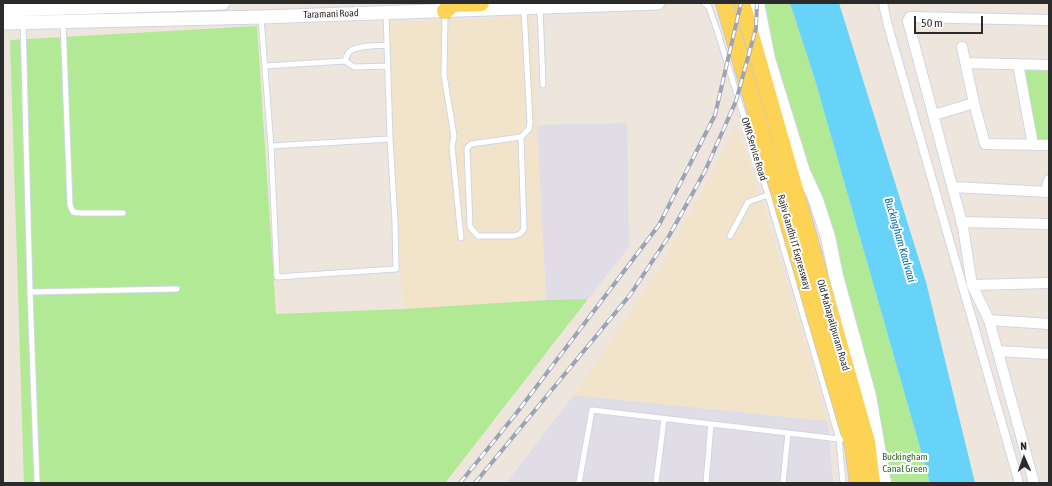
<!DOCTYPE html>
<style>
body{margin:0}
#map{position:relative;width:1052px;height:486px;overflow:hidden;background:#eee6dc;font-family:"Asap Condensed",sans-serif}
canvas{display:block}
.frame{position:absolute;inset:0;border:4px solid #2b2b2b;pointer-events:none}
.north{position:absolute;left:1004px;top:438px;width:40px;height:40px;-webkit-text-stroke:3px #fff;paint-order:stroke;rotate:358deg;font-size:11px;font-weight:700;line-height:16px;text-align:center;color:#2b2b2b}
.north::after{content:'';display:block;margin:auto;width:14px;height:18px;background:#2b2b2b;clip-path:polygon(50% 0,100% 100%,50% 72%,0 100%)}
.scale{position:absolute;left:914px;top:16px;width:69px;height:18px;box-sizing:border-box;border:2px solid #2b2b2b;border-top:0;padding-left:5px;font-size:12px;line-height:14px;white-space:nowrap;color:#2b2b2b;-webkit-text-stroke:3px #fff;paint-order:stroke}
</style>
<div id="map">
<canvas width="1052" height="486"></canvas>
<div class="frame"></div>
<div class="north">N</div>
<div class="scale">50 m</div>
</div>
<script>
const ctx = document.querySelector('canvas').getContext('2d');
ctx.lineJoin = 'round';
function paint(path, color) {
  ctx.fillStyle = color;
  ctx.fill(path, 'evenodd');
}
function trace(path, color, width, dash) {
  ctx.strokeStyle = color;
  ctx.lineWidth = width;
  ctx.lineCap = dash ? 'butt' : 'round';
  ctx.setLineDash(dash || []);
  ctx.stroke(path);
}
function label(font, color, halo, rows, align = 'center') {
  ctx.font = font + ' "Asap Condensed",sans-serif';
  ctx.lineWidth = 4;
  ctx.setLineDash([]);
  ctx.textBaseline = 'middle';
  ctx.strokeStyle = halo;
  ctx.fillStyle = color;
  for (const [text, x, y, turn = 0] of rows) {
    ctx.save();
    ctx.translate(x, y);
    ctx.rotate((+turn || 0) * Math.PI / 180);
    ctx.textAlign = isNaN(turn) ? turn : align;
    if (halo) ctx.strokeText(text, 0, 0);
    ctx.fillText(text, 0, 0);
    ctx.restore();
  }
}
const industrial = new Path2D(`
 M627,123L629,247L588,299L546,300L537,125Z
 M574,395L828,421L833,483H506Z`);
const education = new Path2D(`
 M533,17L537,125L546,300L403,309L387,22Z
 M737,126L761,197L828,421L574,395L659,270Z`);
const green = new Path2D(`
 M758,3H790L815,80L930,483H889L801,151Z
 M257,26L276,314L403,309L546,300L588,299L445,483H24L10,40Z
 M1022,67H1049V141H1036Z`);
const water = new Path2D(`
 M790,3H839L926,282L975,483H930L815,80Z`);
const service = new Path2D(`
 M704,3L709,7L717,30L768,195L839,439L843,483
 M540,8L543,85
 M445,13L444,75L454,136L452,146L461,238
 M261,18L271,146L390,139L386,13
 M63,21L70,205L73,212L80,213H123
 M23,23L30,292L37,483
 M345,61L354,67L388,66
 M265,66L345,61C346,58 347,55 349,52C355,45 378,46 387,45
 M521,137L524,229L520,234L514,236H478L470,227L467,148L471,144L521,137L529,129L530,123L524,9
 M271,146L277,277L396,269L395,222L390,139
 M730,236L748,202L768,195
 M30,292L177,289
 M579,483L592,410L839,439H850
 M656,483L664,419
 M706,483L711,424
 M783,483L788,433`);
const pedestrian = new Path2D(`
 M883,3L888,26L1019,483`);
const minor = new Path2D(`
 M962,47L974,103L985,144L1049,145
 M967,63L1049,65
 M1018,64L1033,145
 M934,115L974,103
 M953,187L1049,192
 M1046,192L1049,180
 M961,222L1049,224
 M972,285L1049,283
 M989,320L1049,324
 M998,351L1049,354
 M1034,483L989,320L972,285L963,227L908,21L910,17L1049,20`);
const tertiary = new Path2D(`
 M3,10L223,3
 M3,23L261,17L658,3`);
const secondary = new Path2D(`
 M757,3L768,59L803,172L816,200L828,237L836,276L869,396L884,483`);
const primary = new Path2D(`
 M724,3L853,446L858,483
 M742,3L867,442L872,483
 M445,11L453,4L481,3`);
const rail = new Path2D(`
 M460,483L515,415L659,225L715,115L741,3
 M475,483L630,295L669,236L705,171L736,101L756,28L757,3`);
const streetNames = [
 ["Taramani Road",331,14,-2],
 ["OMR Service Road",754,149,73],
 ["Rajiv Gandhi IT Expressway",794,242,74],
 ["Old Mahapalipuram Road",833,325,74]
];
const parkNames = [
 ["Buckingham",905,457],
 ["Canal Green",905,469]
];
const waterNames = [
 ["Buckingham Kaalvaai",900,240,74]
];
paint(industrial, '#e0dde6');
paint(education, '#f1e4cb');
paint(green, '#b2e995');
paint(water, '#67d3f8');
trace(service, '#d1d5e5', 7);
trace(pedestrian, '#d1d5e5', 10);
trace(minor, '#d1d5e5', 12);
trace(tertiary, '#d1d5e5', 15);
trace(secondary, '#d1d5e5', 16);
trace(primary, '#c8c8c8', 18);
trace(service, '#fff', 5);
trace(pedestrian, '#fff', 8);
trace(minor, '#fff', 10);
trace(tertiary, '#fff', 13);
trace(secondary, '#fff', 14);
trace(primary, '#fcd354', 16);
trace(rail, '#9ea2b7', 4);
trace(rail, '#fff', 2.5, [8]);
label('10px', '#2b2b2b', '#fff', streetNames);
label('10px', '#286f14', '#fff', parkNames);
label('italic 11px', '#0370a8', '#fff', waterNames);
</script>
